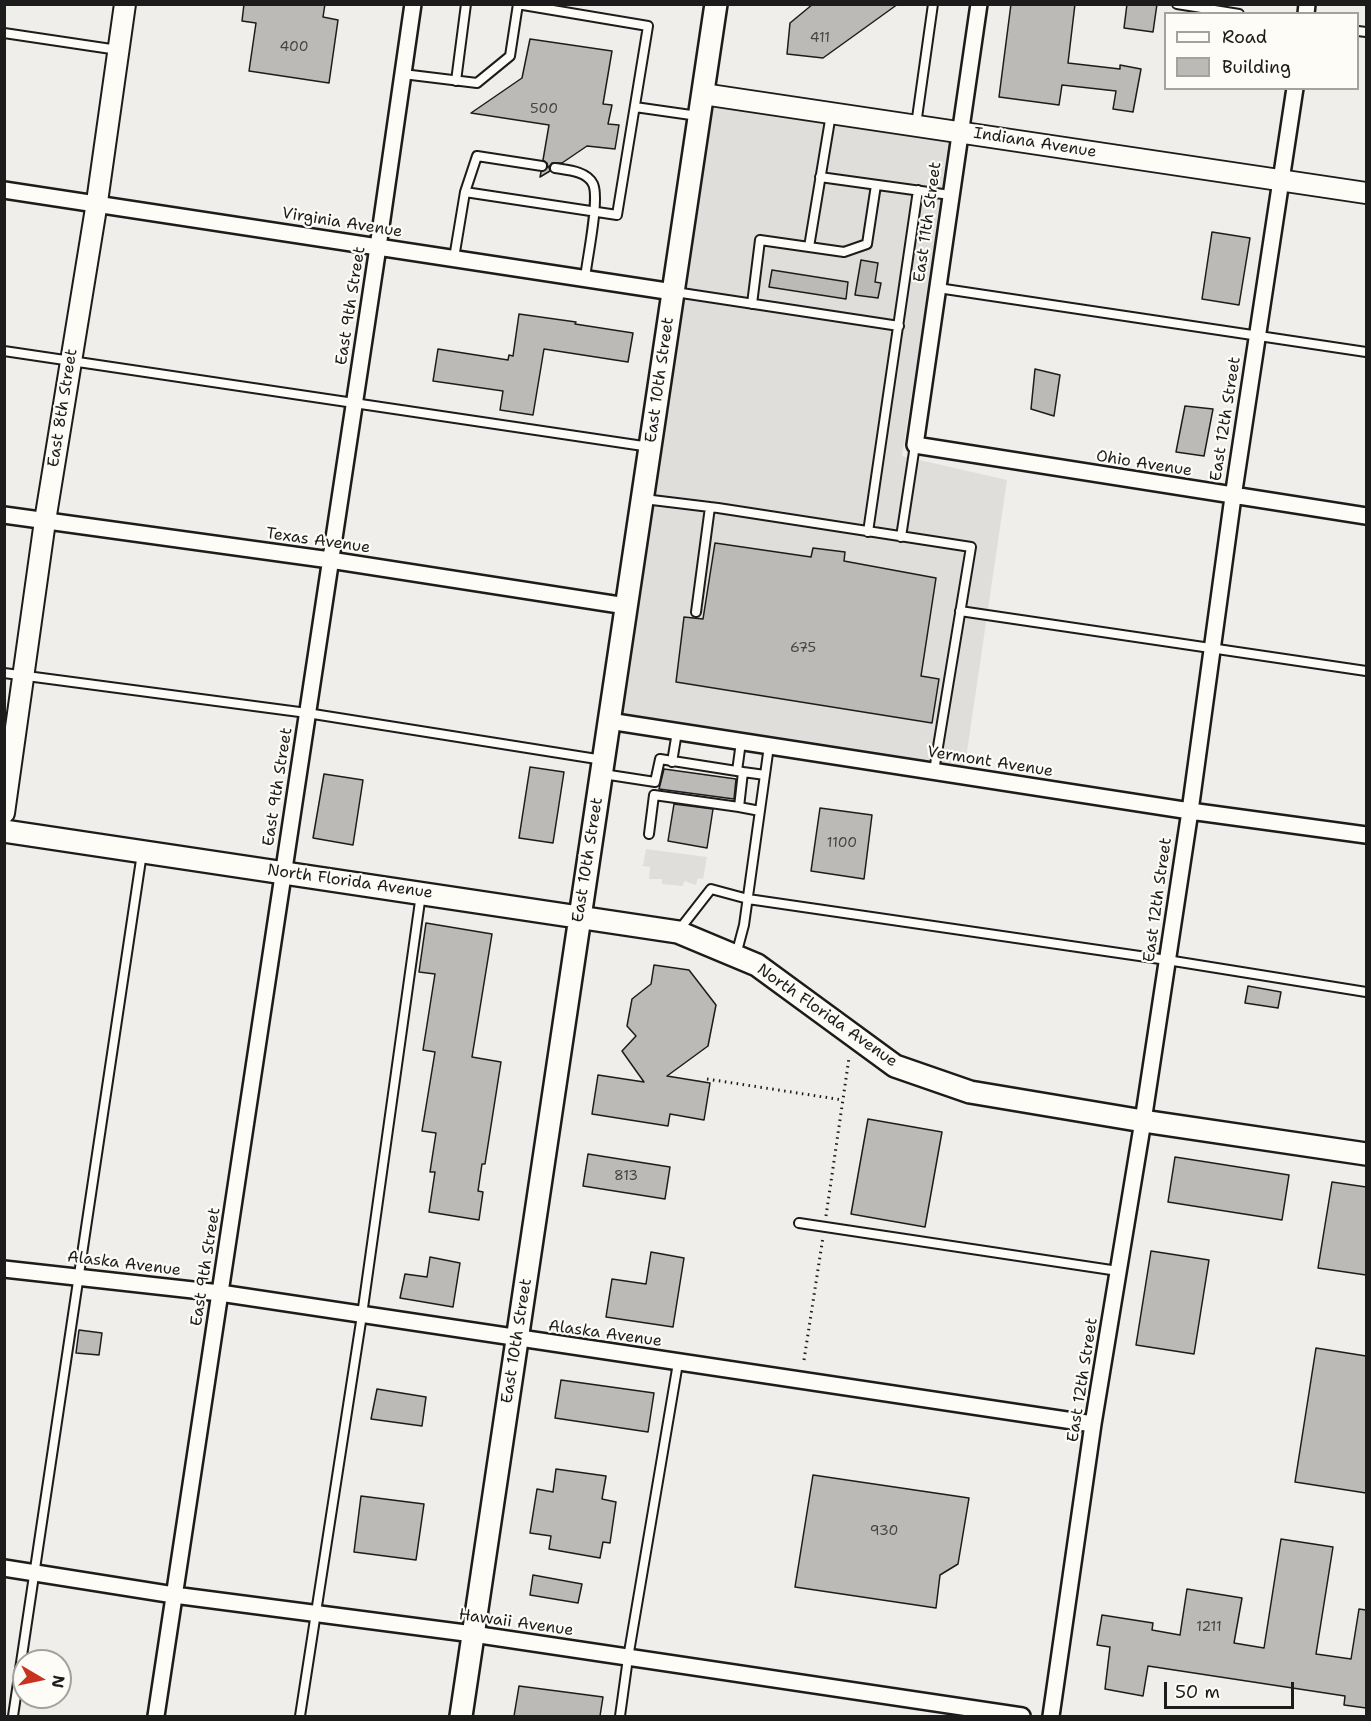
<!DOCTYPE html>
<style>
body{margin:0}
#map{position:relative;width:1371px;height:1721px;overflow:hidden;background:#f0eeea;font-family:"Shantell Sans",sans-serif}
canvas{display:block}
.frame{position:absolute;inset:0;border:6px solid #1c1c1c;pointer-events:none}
.legend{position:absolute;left:1164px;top:12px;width:195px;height:78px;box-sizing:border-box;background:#fdfcf7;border:2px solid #a3a29f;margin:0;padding:8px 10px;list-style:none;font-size:18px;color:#1c1c1c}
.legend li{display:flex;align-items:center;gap:12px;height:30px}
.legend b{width:30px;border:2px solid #a3a29f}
.north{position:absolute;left:12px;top:1649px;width:60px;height:60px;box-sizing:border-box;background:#fdfcf7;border:2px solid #a3a29f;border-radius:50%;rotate:99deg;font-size:16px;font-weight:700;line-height:24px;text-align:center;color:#1c1c1c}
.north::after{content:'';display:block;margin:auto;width:21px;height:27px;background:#c8321e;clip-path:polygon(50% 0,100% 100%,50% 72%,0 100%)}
.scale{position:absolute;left:1164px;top:1682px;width:130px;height:27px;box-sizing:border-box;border:3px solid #1c1c1c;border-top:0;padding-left:8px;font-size:18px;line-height:21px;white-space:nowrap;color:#1c1c1c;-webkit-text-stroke:4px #fdfcf7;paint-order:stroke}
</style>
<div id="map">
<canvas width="1371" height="1721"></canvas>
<div class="frame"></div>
<ul class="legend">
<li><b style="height:8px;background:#fdfcf7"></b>Road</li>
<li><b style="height:16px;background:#bbbab6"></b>Building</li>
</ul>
<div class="north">N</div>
<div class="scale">50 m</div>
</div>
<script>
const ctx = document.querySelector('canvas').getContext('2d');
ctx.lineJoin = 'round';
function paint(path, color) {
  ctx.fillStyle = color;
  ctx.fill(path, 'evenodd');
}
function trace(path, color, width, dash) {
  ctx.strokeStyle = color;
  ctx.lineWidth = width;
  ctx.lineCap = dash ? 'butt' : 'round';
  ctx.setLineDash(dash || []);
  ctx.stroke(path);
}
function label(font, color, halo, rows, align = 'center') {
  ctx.font = font + ' "Shantell Sans",sans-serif';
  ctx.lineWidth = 4.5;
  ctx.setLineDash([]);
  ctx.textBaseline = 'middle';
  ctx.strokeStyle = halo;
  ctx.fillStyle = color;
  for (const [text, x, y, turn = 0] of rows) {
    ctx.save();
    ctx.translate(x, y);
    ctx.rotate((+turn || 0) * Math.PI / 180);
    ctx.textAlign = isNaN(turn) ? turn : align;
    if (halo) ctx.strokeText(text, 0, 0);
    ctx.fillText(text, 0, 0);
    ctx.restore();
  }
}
const built = new Path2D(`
 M709,99L953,135L902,456L1007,480L964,772L616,716Z
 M646,849L707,857L703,879L698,878L696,885L684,881L683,886L662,884V879H649L650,867L643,866Z`);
const building = new Path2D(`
 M244,4H325L323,17L338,20L329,83L249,71L256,23L242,21Z
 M813,4H898L823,58L787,54L790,23Z
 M1011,4H1075L1068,63L1120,69V65L1141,69L1133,112L1113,109L1116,91L1062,85L1059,105L999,97Z
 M1127,4H1157L1153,32L1124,28Z
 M530,39L612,51L603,104L612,105L608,124L619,125L615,149L587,146L562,163H552L549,167L550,171L540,177L541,172L548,167L547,163L543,160L549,125L471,113L522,78Z
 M1212,232L1250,238L1239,305L1202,299Z
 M861,260L878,263L875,282L881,283L878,298L855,295Z
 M772,270L848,282L846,299L769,287Z
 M519,314L576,322L575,324L633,333L628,362L544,349L533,415L500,410L503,391L433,381L438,349L508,360L509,355L513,356Z
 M1035,369L1060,375L1054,416L1031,409Z
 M1185,406L1213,409L1204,456L1176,452Z
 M715,543L811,557L813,548L845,552L844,561L936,578L921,676L939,679L932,723L676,682L684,617L703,619Z
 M530,767L564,772L553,843L519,838Z
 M664,769L736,779L734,799L659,789Z
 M324,774L363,780L353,845L313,838Z
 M674,804L713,809L707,848L668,841Z
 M820,808L872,815L864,879L811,871Z
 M426,923L492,934L472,1057L501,1062L485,1164H482L478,1191L483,1192L479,1220L429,1212L435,1172H430L436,1133L422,1131L435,1052L423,1050L435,974L419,972Z
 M654,965L689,970L716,1005L708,1046L667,1076L710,1083L704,1120L670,1114L668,1126L592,1114L598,1075L644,1082L622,1051L636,1036L627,1026L632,999L651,984Z
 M1248,986L1281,992L1278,1008L1245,1003Z
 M868,1119L942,1132L925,1227L851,1214Z
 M588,1154L670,1167L665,1199L583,1186Z
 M1175,1157L1289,1175L1282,1220L1168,1202Z
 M1332,1182L1366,1187V1275L1318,1268Z
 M1151,1251L1209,1260L1194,1354L1136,1345Z
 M651,1252L684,1258L673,1327L606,1317L612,1279L646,1284Z
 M430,1257L460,1263L453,1307L400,1298L405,1274L427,1277Z
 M79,1330L102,1333L99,1355L76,1353Z
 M1316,1348L1366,1356V1493L1295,1482Z
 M561,1380L654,1393L648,1432L555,1418Z
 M377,1389L426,1397L422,1426L371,1419Z
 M556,1469L606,1476L602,1499L616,1502L610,1543L603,1542L600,1558L549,1549L551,1536L530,1533L537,1489L553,1492Z
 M813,1475L969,1498L958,1564L940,1575L936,1608L795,1587Z
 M361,1496L424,1504L416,1560L354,1552Z
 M1281,1539L1333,1547L1316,1654L1351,1659L1359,1609L1366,1610V1708L1344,1705L1345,1696L1148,1666L1143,1696L1105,1689L1110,1647L1097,1645L1102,1615L1153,1623L1152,1630L1180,1635L1187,1589L1242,1598L1234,1643L1264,1648Z
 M533,1575L582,1584L578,1603L530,1595Z
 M519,1686L603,1697L600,1716H514Z`);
const path = new Path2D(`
 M707,1079L843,1100
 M826,1216L849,1058
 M804,1360L823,1237`);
const service = new Path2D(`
 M1177,4L1239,14
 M1358,31L1366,32
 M4,33L118,50
 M403,74L477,83L510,56L518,4
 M456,81L466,4
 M635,107L698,116
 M916,125L933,4
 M555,168C567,170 587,171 593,184C600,199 587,259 585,278
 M820,177L950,195
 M465,192L617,215L648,26L517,4
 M809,247L831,114
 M454,258L465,192L477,156L542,166
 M938,288L1366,352
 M675,292L899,326
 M752,304L760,240L844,252L867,244L876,185
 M4,351L650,447
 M644,499L718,508L971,547L934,771
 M868,532L918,190
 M901,537L915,445
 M960,611L1366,671
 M696,612L710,507
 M4,673L307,713L603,760
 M672,762L677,732
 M737,771L741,742
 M743,772L765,775
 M603,774L655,782L660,759L743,772L739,807L654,795L649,834
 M739,807L760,811
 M679,930L711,889L748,899L1167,960L1366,992
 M736,955L744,925L769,746
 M799,1223L1118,1271
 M13,1716L142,853
 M300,1716L362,1315L421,894
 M620,1716L628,1658L678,1363`);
const minor = new Path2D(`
 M979,4L915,445L1366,516
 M1306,14L1307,4
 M4,190L673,292
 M4,515L330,560L626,606
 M609,721L1190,811L1366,835
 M4,1269L220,1293L1093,1424
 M4,1568L174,1595L473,1634L1022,1716
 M156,1716L378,247L413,4
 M1051,1716L1093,1424L1143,1121L1190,811L1233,497L1295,88`);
const tertiary = new Path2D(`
 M703,94L1366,193
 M4,813L45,521L97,202L125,4`);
const secondary = new Path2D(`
 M4,831L678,932L757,965L895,1066L970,1092L1143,1121L1366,1154
 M461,1716L716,4`);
const numberNames = [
 ["411",820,38],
 ["400",294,47],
 ["500",544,109],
 ["675",803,648],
 ["1100",842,843],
 ["813",626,1176],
 ["930",884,1531],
 ["1211",1209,1627]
];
const streetNames = [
 ["Indiana Avenue",1035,143,9],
 ["East 11th Street",928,222,-82],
 ["Virginia Avenue",342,223,9],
 ["East 9th Street",351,306,-81],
 ["East 10th Street",660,380,-82],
 ["East 8th Street",63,408,-81],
 ["East 12th Street",1226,419,-81],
 ["Ohio Avenue",1144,464,9],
 ["Texas Avenue",318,541,8],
 ["Vermont Avenue",990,762,9],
 ["East 9th Street",278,787,-81],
 ["East 10th Street",588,860,-81],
 ["North Florida Avenue",350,882,8],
 ["East 12th Street",1158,900,-82],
 ["North Florida Avenue",827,1016,35],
 ["Alaska Avenue",124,1264,7],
 ["East 9th Street",206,1267,-81],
 ["Alaska Avenue",605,1334,8],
 ["East 10th Street",517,1341,-81],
 ["East 12th Street",1083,1380,-81],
 ["Hawaii Avenue",516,1623,8]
];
paint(built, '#e0deda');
paint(building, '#bbbab6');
trace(building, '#1c1c1c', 1.5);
trace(service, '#1c1c1c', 12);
trace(minor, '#1c1c1c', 20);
trace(tertiary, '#1c1c1c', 24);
trace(secondary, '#1c1c1c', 26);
trace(path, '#1c1c1c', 3, [1.5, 4.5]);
trace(service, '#fdfcf7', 8);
trace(minor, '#fdfcf7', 15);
trace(tertiary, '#fdfcf7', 20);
trace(secondary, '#fdfcf7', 21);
label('14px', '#444442', null, numberNames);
label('16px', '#1c1c1c', '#fdfcf7', streetNames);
</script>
